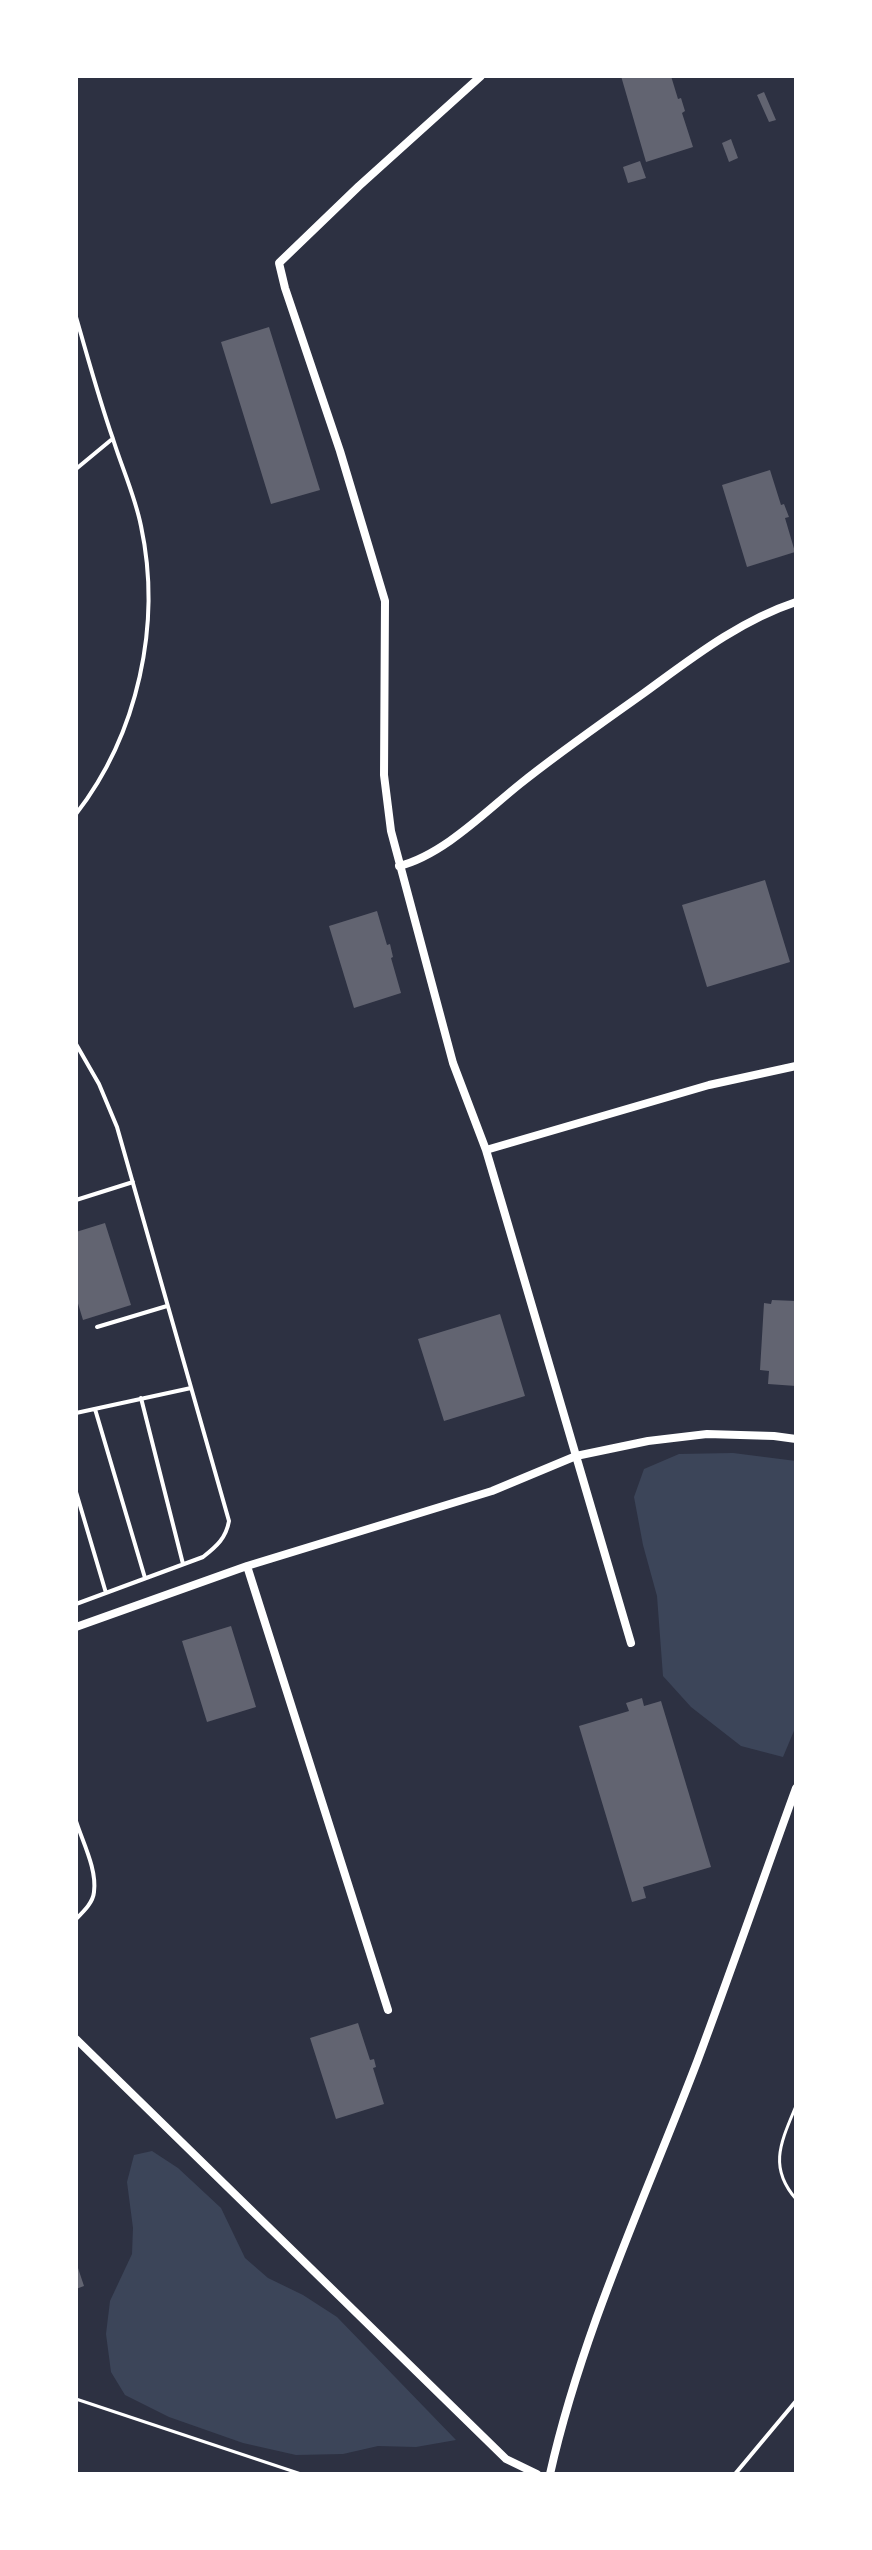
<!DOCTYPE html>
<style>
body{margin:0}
#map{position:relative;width:872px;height:2550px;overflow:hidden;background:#2d3142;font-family:"Exo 2",sans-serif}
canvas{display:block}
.frame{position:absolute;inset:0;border:78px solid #fff;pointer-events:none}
</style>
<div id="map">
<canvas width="872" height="2550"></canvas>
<div class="frame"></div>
</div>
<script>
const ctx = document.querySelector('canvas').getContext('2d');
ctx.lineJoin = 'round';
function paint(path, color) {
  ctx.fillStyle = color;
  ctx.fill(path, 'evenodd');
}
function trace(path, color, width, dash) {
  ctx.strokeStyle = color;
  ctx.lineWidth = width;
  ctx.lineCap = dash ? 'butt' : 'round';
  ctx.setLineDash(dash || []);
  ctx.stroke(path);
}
const green = new Path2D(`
 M733,1453L796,1461V1726L783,1757L741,1746L691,1707L663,1676L657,1596L643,1545L634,1497L644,1469L679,1454Z
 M152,2151L178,2168L221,2208L245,2258L268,2278L303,2295L337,2317L456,2440L416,2447L378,2446L343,2454L296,2455L243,2443L169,2417L125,2395L111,2372L106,2334L110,2301L132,2254L133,2228L127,2182L134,2155Z`);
const building = new Path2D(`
 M621,76H671L678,99L681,98L685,111L682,113L693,147L646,162Z
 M764,92L776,120L769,122L757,95Z
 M731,139L738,158L729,162L722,143Z
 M640,161L646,178L628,183L623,167Z
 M269,327L320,490L271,504L221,342Z
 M770,470L781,505L784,504L789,517L785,518L795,552L747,567L722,485Z
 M765,880L790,962L707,987L682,905Z
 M377,911L387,945L390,944L393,957L391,958L401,993L354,1008L329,926Z
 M105,1223L131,1305L83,1320L76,1297V1232Z
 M772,1300L796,1301V1386L768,1384L769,1371L760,1370L764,1303L771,1304Z
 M500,1314L525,1396L444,1421L418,1339Z
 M231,1626L256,1707L207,1722L182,1641Z
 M642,1698L644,1706L661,1701L711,1867L643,1887L646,1898L632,1902L579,1726L629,1711L626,1703Z
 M358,2023L370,2060L374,2059L376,2067L373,2068L384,2104L336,2119L310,2038Z
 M76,2262L84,2286L76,2289Z`);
const path = new Path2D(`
 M796,2106C781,2142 768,2167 796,2199
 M76,2399L301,2474`);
const service = new Path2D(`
 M76,317C88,358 99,399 113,439C122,468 135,496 141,526C162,624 138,734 76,814
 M76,469L111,440
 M76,1044L99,1084L117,1127L229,1521C226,1538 217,1546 203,1557L76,1604
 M76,1200L133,1182
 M97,1327L167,1306
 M141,1398L183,1564
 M95,1409L145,1578
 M76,1413L191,1388
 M76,1492L106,1593
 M76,1821C83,1843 97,1869 94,1892C93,1903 83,1912 76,1919
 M735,2474L796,2401`);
const minor = new Path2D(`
 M481,76L359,186L279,263L285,288L340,451L385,601L384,775L391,831L453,1063L486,1150L502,1204L631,1643
 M399,866C443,855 485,812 520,784C560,752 602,723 644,693C692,658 739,621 796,602
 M486,1150L709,1085L796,1066
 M247,1566L388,2010
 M76,1627L247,1566L492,1491L576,1456L648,1441L707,1434L774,1436L796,1439
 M76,2039L506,2459L537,2474
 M550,2474C582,2332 645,2198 697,2062C731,1971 763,1879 796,1788`);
paint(green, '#3c4559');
paint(building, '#626471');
trace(path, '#fff', 3);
trace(service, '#fff', 4);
trace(minor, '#fff', 8);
</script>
